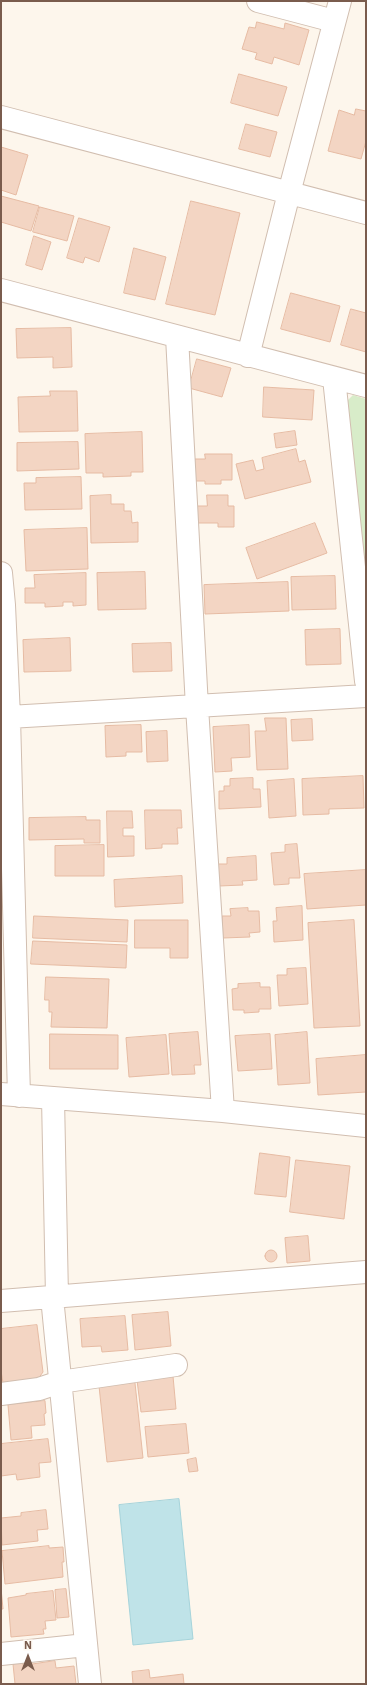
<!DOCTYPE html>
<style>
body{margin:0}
#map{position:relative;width:367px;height:1685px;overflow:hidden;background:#fdf6ec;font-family:"IBM Plex Sans",sans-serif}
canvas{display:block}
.frame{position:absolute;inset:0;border:2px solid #7a5c4d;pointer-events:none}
.north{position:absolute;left:8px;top:1637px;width:40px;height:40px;-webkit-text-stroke:3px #fffaf3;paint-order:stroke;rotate:0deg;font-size:11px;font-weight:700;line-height:16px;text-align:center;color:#7a5c4d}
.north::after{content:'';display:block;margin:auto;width:14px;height:18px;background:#7a5c4d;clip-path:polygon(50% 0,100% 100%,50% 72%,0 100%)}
</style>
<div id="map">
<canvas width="367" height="1685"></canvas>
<div class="frame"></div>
<div class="north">N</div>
</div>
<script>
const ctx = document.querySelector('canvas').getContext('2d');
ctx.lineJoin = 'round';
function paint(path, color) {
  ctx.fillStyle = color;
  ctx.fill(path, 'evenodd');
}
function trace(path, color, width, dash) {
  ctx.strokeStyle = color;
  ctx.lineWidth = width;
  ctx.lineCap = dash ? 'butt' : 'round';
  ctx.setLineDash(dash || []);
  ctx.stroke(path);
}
const green = new Path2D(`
 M353,395L366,399V584L344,404Z`);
const water = new Path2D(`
 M179,1499L193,1639L133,1645L119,1505Z`);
const building = new Path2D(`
 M257,22L284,29L285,23L309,30L299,65L274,57L272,64L255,59L257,53L242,49L249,27L255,28Z
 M239,74L287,87L278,116L231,103Z
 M356,109L366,111V141L361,159L328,151L339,110L354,115Z
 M246,124L277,132L270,157L239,149Z
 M1,147L28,155L16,195L1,190Z
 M1,196L39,206L31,231L1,222Z
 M191,201L240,213L215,315L166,304Z
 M40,207L74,216L67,241L33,232Z
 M79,218L110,227L99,262L85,257L83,263L67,258Z
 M34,236L51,242L42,270L26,265Z
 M134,248L166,257L155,300L124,293Z
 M291,293L340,306L330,342L281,329Z
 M351,309L366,313V352L341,345Z
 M71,328L72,367L53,368V357L17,358L16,329Z
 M197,359L231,368L222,397L189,388Z
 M264,387L314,390L312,420L263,417Z
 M50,391H77L78,431L19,432L18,397L50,396Z
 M295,431L297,445L276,448L274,434Z
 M142,432L143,472H131V476L103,477V473H86L85,434Z
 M78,442L79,469L17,471V443Z
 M296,449L299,462L305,460L311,482L245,499L236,464L253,460L256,471L264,469L262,458Z
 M205,454H232V480H221V484H205V481H193V459H205Z
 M81,477L82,509L25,510L24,483H36V478Z
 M111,495V504H124V511H131L132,523L138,522V542L91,543L90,496Z
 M207,495H228V506H234V527H218V523H197V506H207Z
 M315,523L327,553L257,579L246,548Z
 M87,528L88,569L26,571L24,530Z
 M145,572L146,609L98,610L97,573Z
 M86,573V605L73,606V602H63V606L45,607V603H25V588H35L34,575Z
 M335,576L336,609L292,610L291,577Z
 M288,582L289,611L205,614L204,585Z
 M340,629L341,664L306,665L305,630Z
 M70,638L71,671L24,672L23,640Z
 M171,643L172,671L133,672L132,644Z
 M265,718H286L288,769L257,770L255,731H266Z
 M312,719L313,740L292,741L291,720Z
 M141,725L142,752H126V756L106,757L105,726Z
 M249,725L250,757L231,758L232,771L215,772L213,727Z
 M167,731L168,761L147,762L146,732Z
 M363,776L364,808L329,809V814L303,815L302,779Z
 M253,778V789H260L261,807L219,809V791H224V786H230V779Z
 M294,779L296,816L269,818L267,781Z
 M145,810H181L182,828H177L178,844H162V848L146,849Z
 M107,811H132L133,828H123V836H134V856L108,857Z
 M86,817V820H100V843H84V839L29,840V818Z
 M297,844L300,878H289V884L274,885L271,853L285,852V845Z
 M104,845V876H55V846Z
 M256,856L257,880L242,881L243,885L219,886L218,864H227V858Z
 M366,870V905L307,909L304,874Z
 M182,876L183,903L115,907L114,880Z
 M302,906L303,940L274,942L273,921H277L276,908Z
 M248,908V911H259L260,932L249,933L250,937L223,938L222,916H231L230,909Z
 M34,916L128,920L127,942L33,938Z
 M135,920H188V958H170V948H135Z
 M354,920L360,1026L314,1028L308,923Z
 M33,941L127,945L126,968L31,964Z
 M306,968L308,1004L279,1006L277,975H287V969Z
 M46,977L109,979L107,1028L51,1027L52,1012H49V1000H45Z
 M260,983V987H270L271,1009H259V1012L244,1013V1010H233L232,989L238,988V984Z
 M198,1032L201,1065H194L195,1074L172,1075L169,1034Z
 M307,1032L310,1083L278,1085L275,1035Z
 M50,1034L118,1035V1069H50Z
 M270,1034L272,1069L238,1071L235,1036Z
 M166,1035L169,1074L129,1077L126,1038Z
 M366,1055V1092L318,1095L316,1059Z
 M260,1153L290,1157L286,1197L255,1194Z
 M296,1160L350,1166L344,1219L290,1212Z
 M308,1236L310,1261L287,1263L285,1238Z
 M265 1256a6 6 0 1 1 12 0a6 6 0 1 1-12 0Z
 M168,1312L171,1346L135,1350L132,1315Z
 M125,1316L128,1350L102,1352L101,1346L82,1347L80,1319Z
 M37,1325L43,1372L38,1379L3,1383L1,1371V1329Z
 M173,1376L176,1409L141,1412L137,1380Z
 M135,1383L143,1458L107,1462L99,1386Z
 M45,1401L46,1413L44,1414L45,1425L31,1426L32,1438L11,1440L8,1405Z
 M186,1424L189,1453L148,1457L145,1427Z
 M48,1439L51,1462L39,1463L40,1477L17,1480L16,1474L1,1476V1444Z
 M196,1458L198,1471L189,1472L187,1460Z
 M46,1510L48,1529L37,1530L38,1541L2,1545L1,1518L21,1516V1513Z
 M49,1546V1548L63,1547L64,1562H62L63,1577L5,1584L2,1551Z
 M1,1588L3,1609H1Z
 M66,1589L69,1617L57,1618L55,1590Z
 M53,1591L56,1620L45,1621L46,1629H43L44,1634L11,1637L8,1598L26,1595V1594Z
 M55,1661L56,1668L74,1666L76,1684H15L13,1664L23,1662V1665Z
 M149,1670L150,1678L183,1674L184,1684H133L132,1672Z`);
const minor = new Path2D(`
 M258,1L334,21
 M1,117L366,213
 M1,290L366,386
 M177,337L197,707L223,1111
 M248,356L289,193L340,1
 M334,378L366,681
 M1,573L4,605L9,717L19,1096
 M9,717L366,696
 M1,1094L223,1111L366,1126
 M53,1098L57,1297
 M52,1297L90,1684
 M1,1301L366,1272
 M1,1394L39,1389L60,1382L176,1365
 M1,1654L86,1645`);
paint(green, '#d8ecc9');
paint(water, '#bfe3e8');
trace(water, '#a5d3da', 1);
paint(building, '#f3d5c3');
trace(building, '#e6bba3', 1);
trace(minor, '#d1beb0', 24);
trace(minor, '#fff', 22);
</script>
